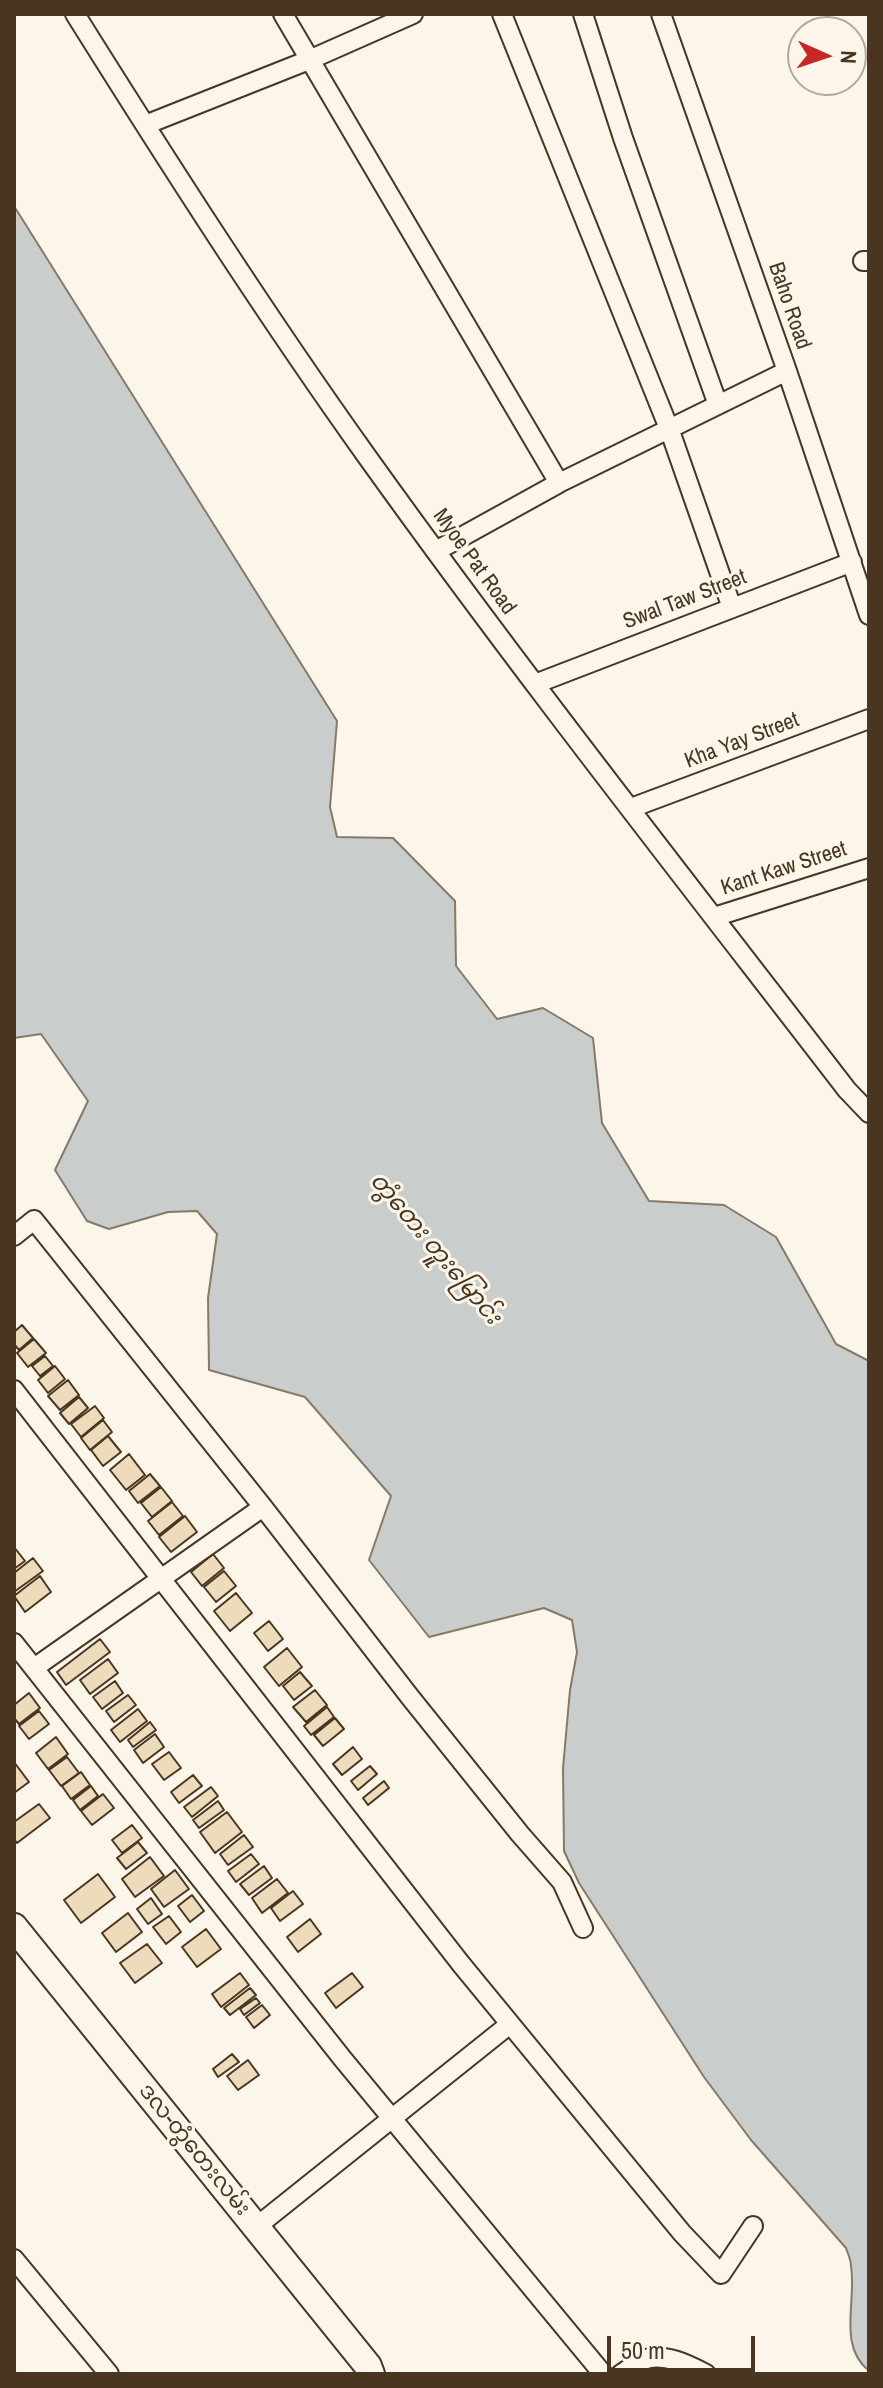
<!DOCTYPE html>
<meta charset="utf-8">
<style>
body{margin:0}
#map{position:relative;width:883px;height:2388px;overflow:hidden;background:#fbf6e9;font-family:"Archivo Narrow",sans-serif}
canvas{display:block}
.frame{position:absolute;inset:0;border:16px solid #4a3520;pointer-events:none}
.north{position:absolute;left:787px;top:16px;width:80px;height:80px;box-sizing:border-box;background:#fbf6e9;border:2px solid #b4a999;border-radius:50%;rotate:93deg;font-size:22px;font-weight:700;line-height:32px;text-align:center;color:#4a3520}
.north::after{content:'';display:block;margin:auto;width:28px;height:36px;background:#c62828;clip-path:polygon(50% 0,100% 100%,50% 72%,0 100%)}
.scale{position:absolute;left:607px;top:2336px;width:148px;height:36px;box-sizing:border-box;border:4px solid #4a3520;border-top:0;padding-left:10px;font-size:24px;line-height:28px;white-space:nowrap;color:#4a3520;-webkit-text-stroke:6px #fbf6e9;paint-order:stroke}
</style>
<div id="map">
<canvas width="883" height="2388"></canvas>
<div class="frame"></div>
<div class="north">N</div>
<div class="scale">50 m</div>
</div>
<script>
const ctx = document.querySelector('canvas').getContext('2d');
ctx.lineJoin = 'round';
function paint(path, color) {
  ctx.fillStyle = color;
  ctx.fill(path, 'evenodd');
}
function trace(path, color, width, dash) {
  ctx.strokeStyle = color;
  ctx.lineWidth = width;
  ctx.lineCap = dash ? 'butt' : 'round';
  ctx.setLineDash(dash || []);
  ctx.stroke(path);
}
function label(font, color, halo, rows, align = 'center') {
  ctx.font = font + ' "Archivo Narrow","Noto Sans Myanmar",sans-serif';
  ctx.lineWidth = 6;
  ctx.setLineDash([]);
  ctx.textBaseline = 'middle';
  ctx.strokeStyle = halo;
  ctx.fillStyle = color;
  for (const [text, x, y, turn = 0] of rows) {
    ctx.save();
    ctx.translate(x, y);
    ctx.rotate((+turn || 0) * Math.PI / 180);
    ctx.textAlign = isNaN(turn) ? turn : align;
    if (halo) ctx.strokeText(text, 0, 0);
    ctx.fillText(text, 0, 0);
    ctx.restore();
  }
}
const water = new Path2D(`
 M14,206L337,721L330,807L337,837L393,838L455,901L456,966L497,1019L543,1008L593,1038L602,1123L649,1201L724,1205L776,1237L836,1344L869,1361V2371C837,2345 857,2301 851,2266C851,2260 848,2254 846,2248L751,2140L704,2077L579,1883L564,1851L563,1768L570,1690L577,1652L572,1620L544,1608L429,1637L369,1560L391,1496L305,1397L209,1370L208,1298L217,1234L197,1211L168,1212L109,1229L87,1221L55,1170L88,1101L41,1034L14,1038Z`);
const building = new Path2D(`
 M22,1325L33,1338L19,1350L14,1344V1332Z
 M34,1339L46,1353L28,1367L17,1353Z
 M45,1356L53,1366L40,1376L32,1366Z
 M55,1366L65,1379L48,1393L38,1380Z
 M68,1380L79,1395L60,1410L48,1396Z
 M79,1397L88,1408L69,1424L60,1413Z
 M95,1406L104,1418L81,1437L71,1424Z
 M103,1420L112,1432L90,1450L81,1438Z
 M108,1436L121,1452L103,1466L91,1450Z
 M129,1454L145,1475L126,1490L110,1470Z
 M150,1474L160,1486L138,1503L129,1491Z
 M161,1487L172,1501L152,1517L141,1503Z
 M172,1502L183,1516L159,1535L148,1521Z
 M185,1516L197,1532L171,1552L159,1537Z
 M14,1547L25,1561L14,1569Z
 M213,1554L224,1568L202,1586L191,1572Z
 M33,1558L43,1571L14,1592V1573Z
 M224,1571L236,1586L216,1602L204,1587Z
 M40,1576L51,1592L25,1612L14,1596Z
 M236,1593L252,1613L230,1631L214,1611Z
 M269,1621L283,1639L268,1651L254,1633Z
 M100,1639L110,1652L66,1685L57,1672Z
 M287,1648L302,1667L279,1686L264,1667Z
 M108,1659L118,1673L90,1694L80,1680Z
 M300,1672L312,1686L294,1700L283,1686Z
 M115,1681L123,1693L102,1709L93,1697Z
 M315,1690L327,1705L306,1722L293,1707Z
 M29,1693L40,1708L19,1724L14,1718V1705Z
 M128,1695L136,1705L114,1722L106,1711Z
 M327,1707L334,1717L311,1735L304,1726Z
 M138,1709L147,1721L120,1742L111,1730Z
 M39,1711L49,1724L29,1739L19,1726Z
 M335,1718L344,1729L323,1746L314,1735Z
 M150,1722L156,1730L133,1747L128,1740Z
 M155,1734L164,1747L143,1763L134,1750Z
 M56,1737L68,1754L48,1769L36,1753Z
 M353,1747L362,1759L342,1775L333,1764Z
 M169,1752L181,1768L164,1780L152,1764Z
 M67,1757L79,1773L61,1786L49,1770Z
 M14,1762L29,1782L14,1793Z
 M370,1766L377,1774L358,1790L351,1781Z
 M81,1772L90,1785L71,1799L62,1786Z
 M193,1775L202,1786L179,1803L171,1792Z
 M384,1781L389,1788L368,1805L363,1798Z
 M91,1786L98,1796L80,1810L73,1800Z
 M211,1787L218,1796L192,1817L184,1807Z
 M103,1794L114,1808L92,1825L81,1811Z
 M218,1801L224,1810L199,1828L193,1820Z
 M39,1804L50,1818L17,1843L14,1839V1822Z
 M227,1812L242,1832L215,1853L200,1832Z
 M132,1825L142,1838L122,1853L112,1840Z
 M244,1835L253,1847L228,1865L220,1854Z
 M138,1842L147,1853L126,1869L117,1858Z
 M251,1854L259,1864L236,1882L228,1871Z
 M150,1857L164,1876L135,1897L122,1879Z
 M264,1866L272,1878L249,1895L240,1884Z
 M175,1870L189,1889L164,1907L151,1889Z
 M98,1874L115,1897L81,1923L64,1900Z
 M277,1879L288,1893L262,1913L252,1898Z
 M293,1891L303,1904L280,1921L271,1908Z
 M192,1895L204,1911L190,1922L178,1906Z
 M151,1898L162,1914L148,1924L137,1909Z
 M128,1913L142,1932L116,1952L102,1933Z
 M169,1916L181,1932L166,1944L153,1927Z
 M310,1919L321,1934L298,1952L287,1937Z
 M206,1929L221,1949L197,1967L182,1947Z
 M147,1944L162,1963L135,1983L120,1963Z
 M240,1973L249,1985L221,2007L212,1994Z
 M352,1973L363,1987L336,2008L325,1993Z
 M250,1988L256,1995L230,2015L224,2008Z
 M256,1998L260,2003L244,2015L240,2009Z
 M262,2005L270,2015L254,2028L246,2017Z
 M232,2054L239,2062L218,2077L213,2069Z
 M248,2060L259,2075L238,2090L227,2076Z`);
const minor = new Path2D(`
 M75,14C169,164 265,314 368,458C522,673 686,881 847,1090L869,1113
 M283,14L559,483
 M502,14L670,431L732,608
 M583,14L623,138L718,405
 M661,14L787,371L869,615
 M145,125L309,60L413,14
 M863,261H869
 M436,551L559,483L787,371
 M535,684L852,562
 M631,808L869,719
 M714,917L869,868
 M14,1236L34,1220L263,1507L410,1697L520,1834L562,1882L583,1928
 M14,1390L461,1964L682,2233L721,2274L753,2226
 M14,1643L342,2058L603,2374
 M34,1668L263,1507
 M256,2227L510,2024
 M14,2259L109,2374
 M621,2374C628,2370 636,2363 643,2360C664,2352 689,2365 706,2374`);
const secondary = new Path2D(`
 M14,1927L368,2366L371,2374`);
const streetNames = [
 ["Baho Road",789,306,71],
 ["Myoe Pat Road",474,562,54],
 ["Swal Taw Street",685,600,-21],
 ["Kha Yay Street",742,741,-21],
 ["Kant Kaw Street",784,869,-18],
 ["ဒလ-တွံတေးလမ်း",194,2150,51]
];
const waterNames = [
 ["တွံတေး တူးမြောင်း",435,1249,50]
];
paint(water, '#c9cecd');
trace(water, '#887966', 2);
paint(building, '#ecdcbc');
trace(building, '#4a3520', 2);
trace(minor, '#4a3520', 22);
trace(secondary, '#4a3520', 30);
trace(minor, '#fbf6e9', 18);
trace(secondary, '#fbf6e9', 26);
label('22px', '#4a3520', '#fbf6e9', streetNames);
label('italic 24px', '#4a3520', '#fbf6e9', waterNames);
</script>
